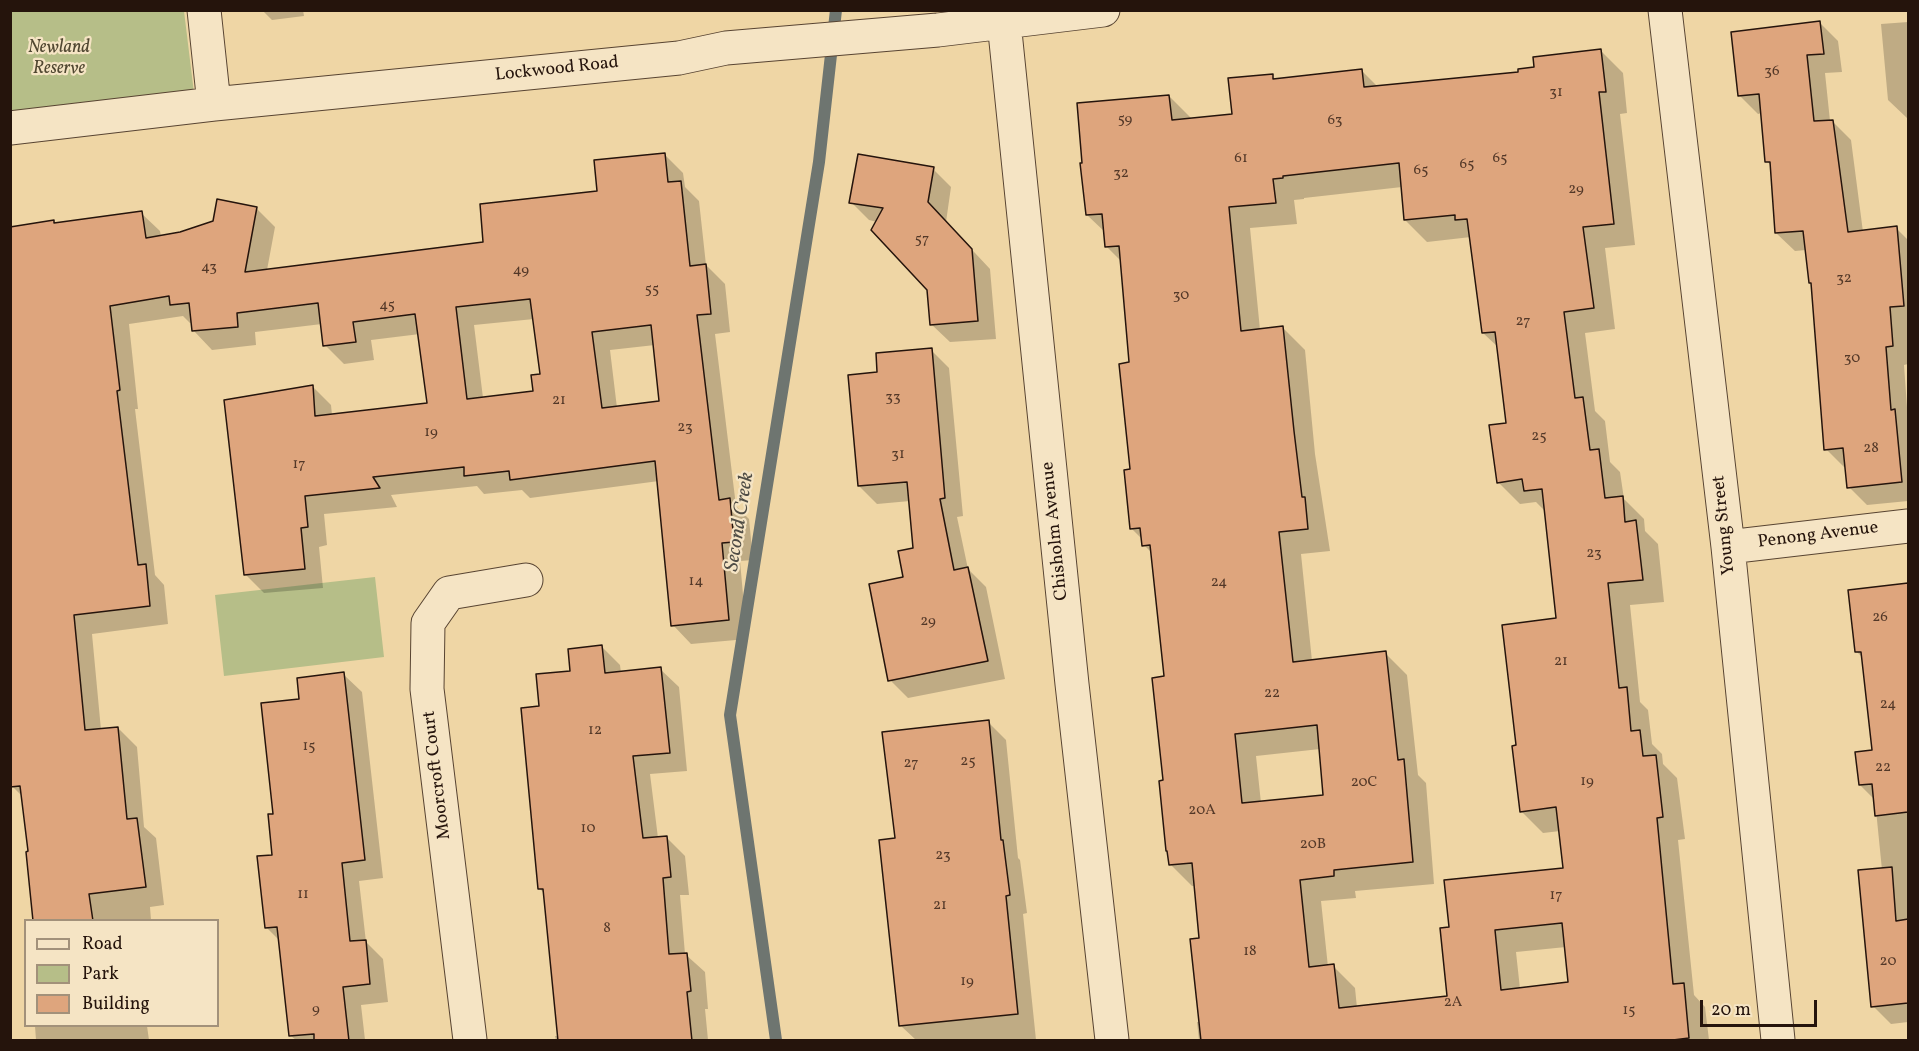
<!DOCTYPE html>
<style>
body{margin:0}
#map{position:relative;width:1919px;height:1051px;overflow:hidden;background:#efd6a5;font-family:Vollkorn,serif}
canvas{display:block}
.frame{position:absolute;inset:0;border:12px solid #25140c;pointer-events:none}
.legend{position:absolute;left:24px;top:919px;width:195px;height:108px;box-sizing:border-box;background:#f5e4c4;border:2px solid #a2917a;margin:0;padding:8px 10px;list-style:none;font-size:18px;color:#25140c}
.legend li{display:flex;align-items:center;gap:12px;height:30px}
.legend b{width:30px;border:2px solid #a2917a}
.scale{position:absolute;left:1700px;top:1000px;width:117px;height:27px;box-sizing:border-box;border:3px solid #25140c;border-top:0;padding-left:8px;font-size:18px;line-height:21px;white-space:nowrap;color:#25140c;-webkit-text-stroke:4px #f5e4c4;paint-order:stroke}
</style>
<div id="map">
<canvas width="1919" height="1051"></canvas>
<div class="frame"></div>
<ul class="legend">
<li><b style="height:8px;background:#f5e4c4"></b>Road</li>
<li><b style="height:16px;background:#b6be88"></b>Park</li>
<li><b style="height:16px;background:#dea57d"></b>Building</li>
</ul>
<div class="scale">20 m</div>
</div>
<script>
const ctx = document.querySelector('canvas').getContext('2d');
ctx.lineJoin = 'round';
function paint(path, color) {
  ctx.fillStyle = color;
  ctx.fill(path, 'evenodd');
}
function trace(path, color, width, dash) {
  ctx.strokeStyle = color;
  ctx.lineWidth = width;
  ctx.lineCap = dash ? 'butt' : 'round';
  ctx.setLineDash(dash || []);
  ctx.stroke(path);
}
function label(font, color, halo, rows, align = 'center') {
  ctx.font = font + ' Vollkorn,serif';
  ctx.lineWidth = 4.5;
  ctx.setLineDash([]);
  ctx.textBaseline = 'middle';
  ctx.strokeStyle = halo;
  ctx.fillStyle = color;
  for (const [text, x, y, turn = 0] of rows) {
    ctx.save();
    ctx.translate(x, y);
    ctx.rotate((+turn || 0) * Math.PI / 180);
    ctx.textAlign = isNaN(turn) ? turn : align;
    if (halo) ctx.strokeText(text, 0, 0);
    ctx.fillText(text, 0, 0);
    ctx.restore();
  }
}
const green = new Path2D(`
 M10,11H184L194,93L11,115Z
 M375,577L384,657L224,676L215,595Z`);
const shadow = new Path2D(`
 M262,10H303L304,16L272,20Z
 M1908,22V118H1907L1888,100L1881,24Z
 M1820,23L1838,41L1842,72L1825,73L1830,121H1832L1851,140L1863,232L1896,228L1908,240V364L1904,365L1908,421V501L1867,505L1849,487L1847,467H1844L1826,449L1813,285L1810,283L1806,250L1795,251L1776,233L1772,167L1767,161L1763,113L1758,114L1739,95Z
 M1601,51L1623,73L1627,113L1620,114L1635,245L1605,248L1615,329L1585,333L1595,411L1605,421L1610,462L1620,472L1624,499L1644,519L1645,531L1658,544L1664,602L1630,605L1640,702L1648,710L1652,744L1662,754L1663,764L1677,778L1685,839L1678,840L1694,995L1705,1007L1709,1040H1199L1197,1022H1201V939L1196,886H1192L1170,864L1165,782L1166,677L1153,554L1144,545L1143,540L1131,528V363L1122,262L1107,247L1106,233L1087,215L1169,96L1191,118L1234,116L1272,76L1276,80L1361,70L1378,87L1519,73ZM1402,187L1405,220L1427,242L1471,237L1483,333L1499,348L1508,424L1498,482L1520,504L1536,502L1546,512L1557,620L1517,747L1521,811L1543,833L1560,831L1564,869L1451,928L1449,997L1357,1008L1355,988L1333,966L1328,967L1321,901L1356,898L1355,891L1434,884L1426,783L1418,775L1407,675L1385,653L1312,661L1301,554L1330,551L1315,454L1305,350L1283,328L1260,330L1250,228L1297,224L1294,200L1304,199V198ZM1320,749L1325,797L1261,803L1256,756ZM1566,947L1569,983L1520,989L1516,952Z
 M664,154L683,173L685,187L699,201L706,265L725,284L730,332L715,334L736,506L749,519L753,560L740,561L747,639L691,644L673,625L659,481L530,498L522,490L484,494L477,486L391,495L397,507L324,514L327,545L319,547L323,588L264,593L245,574L312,386L331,405L332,415L429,404L420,334L371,340L374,360L344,364L325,345L322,324L255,332L256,345L212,350L194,331L193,323H190L183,316L129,324L138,409H135L155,575L164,585L168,624L92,634L101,730L118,728L137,747L144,827L156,838L164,905L150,907L151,920H35L30,853L23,797L12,786L53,221L57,225L141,213L160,231L161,237L180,233L256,208L275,227L267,270L485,243L599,193ZM534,319L542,375L535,392L483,398L474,325ZM655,345L661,403L617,408L610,350Z
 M933,169L951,187L946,222L990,269L996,339L950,342L931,324L928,289L877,222L869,220L851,202Z
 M931,350L949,368L963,516L957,517L968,569L986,587L1005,679L908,698L890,680L905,578L914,549L910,501L877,504L859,486L879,373Z
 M1908,584V1022L1891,1024L1873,1006L1882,870L1875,800L1860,785L1874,752L1863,658L1857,652L1850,591Z
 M602,647L620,665L621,673L660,669L679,687L687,771L650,774L658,838H667L685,856L689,895H680L685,954L705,972L708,1009H705L708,1040H556L555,1036H559L545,894L539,888L541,708L572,672Z
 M343,674L362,692L383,878L359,881L366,942L383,959L388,1002L361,1005L365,1040H296L291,1036L280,941L267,928L274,856L275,815L301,701Z
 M988,722L1006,740L1018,858L1020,860L1027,913L1023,914L1036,1040H916L900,1025L897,839Z
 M35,1026H147L149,1040H36Z`);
const stream = new Path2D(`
 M776,1040L730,715L819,162L836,10`);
const building = new Path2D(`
 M1820,21L1824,54L1807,55L1814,121L1833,120L1848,232L1897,226L1904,306L1890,307L1893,346L1886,347L1891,410L1895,409L1902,482L1847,488L1843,448L1824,450L1811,283H1809L1803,231L1775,233L1770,162H1765L1759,94L1738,96L1731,32Z
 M1601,49L1606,92H1599L1614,224L1583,227L1594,308L1564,312L1575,398L1583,397L1590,450L1599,449L1605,498L1623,496L1625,522L1636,520L1643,580L1608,583L1619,688L1627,687L1631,731L1640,730L1643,756L1656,755L1663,817L1657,818L1673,984L1684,983L1689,1038L1665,1041H1201L1190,939L1199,938L1192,863L1169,865L1167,851H1166L1159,781L1163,780L1152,678L1164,676L1150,545L1142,546L1140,528L1130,529L1124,470L1130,469L1119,364L1129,362L1119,246L1105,247L1102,214L1086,215L1080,163H1082L1077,103L1169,95L1172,120L1232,114L1228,78L1273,74V79L1362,69L1364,87L1518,72V69L1534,67L1533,57ZM1399,163L1404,220L1455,215V220L1467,219L1482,333L1495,332L1506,423L1489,425L1497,483L1522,479L1524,491L1542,489L1556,618L1502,625L1516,745L1512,746L1520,812L1556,807L1563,868L1444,880L1449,927L1440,928L1447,996L1339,1008L1334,964L1309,967L1300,880L1334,876V870L1413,862L1404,759L1398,760L1386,651L1293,662L1279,532L1308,529L1305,497H1302L1294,431L1283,326L1241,331L1229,207L1276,203L1273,179L1283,178V176ZM1317,725L1323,795L1242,803L1235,734ZM1562,923L1568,982L1501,990L1495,930Z
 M665,153L668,182L681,181L690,266L706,264L711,314L697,315L719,500L730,498L734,542L722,543L729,620L671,626L655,461L510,480L509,471L464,476V467L373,477L380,488L305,496L308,527L301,528L305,569L244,575L224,400L313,385L315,416L427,403L415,314L353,322L356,342L323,346L318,303L237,313L238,327L192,331L189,303L170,305L169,296L110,306L120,390L117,391L138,565L146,564L150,606L74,615L85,730L118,727L127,819L137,818L146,887L89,894L93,921H33L26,852L28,851L20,786L10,787V227L54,220V223L142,211L146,238L180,232L213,221L217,199L257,207L245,272L483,242L480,204L597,191L594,160ZM530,299L540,374L531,375L533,391L467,399L456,307ZM651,325L659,401L602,408L592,332Z
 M858,154L934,167L928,202L972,249L978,321L930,325L927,290L871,230L883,208L849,203Z
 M932,348L945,498L940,499L954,570L968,567L988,661L888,681L869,584L903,577L898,551L913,548L907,482L858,486L848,375L877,372L876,353Z
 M1908,583V812L1875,816L1872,784L1859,785L1855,752L1872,750L1861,652H1855L1848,590Z
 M602,645L605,673L661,667L670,753L633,756L643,838L667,836L671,877L663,878L669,954L687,953L691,991L687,992L692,1041H558L543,889H538L521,708L539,706L536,674L570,671L568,649Z
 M344,672L365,860L342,863L350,941L366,940L370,984L343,987L349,1041H314V1034L289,1036L277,927L265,928L257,856L272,855L268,814H273L261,703L299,699L297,678Z
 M989,720L1001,840H1003L1010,895L1006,896L1018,1014L899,1026L879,840L895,838L882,732Z
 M1892,867L1896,921L1908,919V1003L1871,1007L1858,870Z`);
const minor = new Path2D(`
 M204,10L214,104
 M1665,10L1728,547L1778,1040
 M1004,22L1072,684L1112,1040
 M10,128L214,104L679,58L726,48L938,30L1103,10
 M1728,547L1908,526
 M470,1040L427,689L428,623L449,593L526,580`);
const numberNames = [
 ["36",1772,72],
 ["31",1556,93],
 ["59",1125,120],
 ["63",1335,121],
 ["61",1241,159],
 ["65",1500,159],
 ["65",1467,165],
 ["65",1421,171],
 ["32",1121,174],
 ["29",1576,190],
 ["57",922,240],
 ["43",209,268],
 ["49",521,271],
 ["32",1844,279],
 ["55",652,290],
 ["30",1181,296],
 ["45",387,306],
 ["27",1523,322],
 ["30",1852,359],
 ["33",893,398],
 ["21",559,401],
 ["23",685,428],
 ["19",431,433],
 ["25",1539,437],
 ["28",1871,449],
 ["31",898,455],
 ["17",299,465],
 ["23",1594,554],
 ["14",696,582],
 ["24",1219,583],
 ["26",1880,618],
 ["29",928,622],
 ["21",1561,662],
 ["22",1272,694],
 ["24",1888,705],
 ["12",595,731],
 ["15",309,747],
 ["25",968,762],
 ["27",911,764],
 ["22",1883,768],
 ["19",1587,782],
 ["20C",1364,783],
 ["20A",1202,811],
 ["10",588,829],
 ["20B",1313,845],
 ["23",943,856],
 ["11",303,895],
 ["17",1556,896],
 ["21",940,906],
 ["8",607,929],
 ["18",1250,952],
 ["20",1888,962],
 ["19",967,982],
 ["2A",1453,1003],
 ["9",316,1010],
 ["15",1629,1011]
];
const parkNames = [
 ["Newland",59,49],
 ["Reserve",59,70]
];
const streetNames = [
 ["Lockwood Road",557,70,-6],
 ["Young Street",1725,525,-96],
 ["Chisholm Avenue",1056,531,-96],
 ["Penong Avenue",1818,536,-7],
 ["Moorcroft Court",438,775,-97]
];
const waterNames = [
 ["Second Creek",741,522,-81]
];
paint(green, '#b6be88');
paint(shadow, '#0003');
trace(stream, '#6e7570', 12);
paint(building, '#dea57d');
trace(building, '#25140c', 1.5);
trace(minor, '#584432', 35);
trace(minor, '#f5e4c4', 33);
label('15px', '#533828', null, numberNames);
label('italic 18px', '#504731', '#f5e4c4', parkNames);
label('18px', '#25140c', '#f5e4c4', streetNames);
label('italic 20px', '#504d46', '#f5e4c4', waterNames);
</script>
